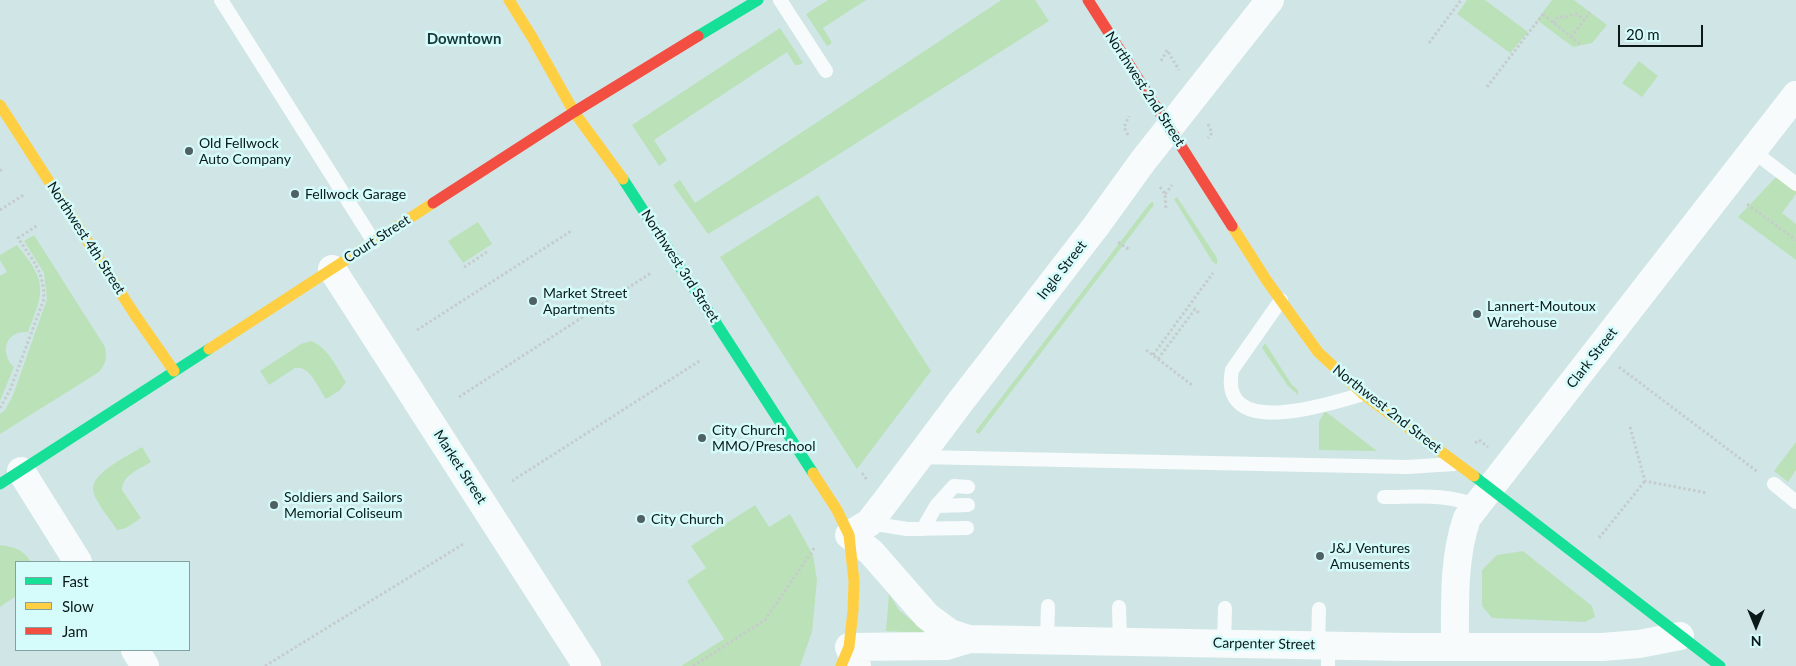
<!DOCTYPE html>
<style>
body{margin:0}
#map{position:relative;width:1796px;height:666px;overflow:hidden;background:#d0e6e6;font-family:Lato,sans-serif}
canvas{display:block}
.legend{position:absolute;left:15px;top:561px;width:175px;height:90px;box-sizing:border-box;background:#d5fbfb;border:1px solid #84a1a1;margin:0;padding:6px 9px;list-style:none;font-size:15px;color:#0b1919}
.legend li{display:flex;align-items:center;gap:10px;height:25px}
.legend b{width:25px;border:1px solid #84a1a1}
.north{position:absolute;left:1731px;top:601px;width:50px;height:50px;-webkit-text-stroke:4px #d5fbfb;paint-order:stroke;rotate:180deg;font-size:14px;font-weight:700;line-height:20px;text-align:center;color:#0b1919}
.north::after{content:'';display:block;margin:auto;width:18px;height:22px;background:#0b1919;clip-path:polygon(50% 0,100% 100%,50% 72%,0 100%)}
.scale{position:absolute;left:1618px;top:25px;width:85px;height:22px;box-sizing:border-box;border:2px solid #0b1919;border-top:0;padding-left:6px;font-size:15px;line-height:18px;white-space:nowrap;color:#0b1919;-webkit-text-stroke:4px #d5fbfb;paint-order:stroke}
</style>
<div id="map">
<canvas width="1796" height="666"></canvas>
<ul class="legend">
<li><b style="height:6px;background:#16e098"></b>Fast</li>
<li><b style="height:6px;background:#ffcf43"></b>Slow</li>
<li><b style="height:6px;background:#f24e42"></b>Jam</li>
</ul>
<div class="north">N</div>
<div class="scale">20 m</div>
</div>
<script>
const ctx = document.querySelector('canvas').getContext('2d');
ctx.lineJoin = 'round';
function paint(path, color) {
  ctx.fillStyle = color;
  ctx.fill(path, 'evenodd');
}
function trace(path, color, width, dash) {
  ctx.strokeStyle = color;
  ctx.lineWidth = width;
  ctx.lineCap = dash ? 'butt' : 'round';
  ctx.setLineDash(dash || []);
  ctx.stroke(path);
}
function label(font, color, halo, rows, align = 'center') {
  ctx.font = font + ' Lato,sans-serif';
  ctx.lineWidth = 5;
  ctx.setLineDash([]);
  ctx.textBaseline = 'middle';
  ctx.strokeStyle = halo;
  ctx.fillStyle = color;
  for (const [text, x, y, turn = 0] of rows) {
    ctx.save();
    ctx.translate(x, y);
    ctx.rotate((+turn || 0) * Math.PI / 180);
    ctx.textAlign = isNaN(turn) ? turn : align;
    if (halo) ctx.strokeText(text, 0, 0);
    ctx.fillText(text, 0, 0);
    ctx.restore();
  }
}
const green = new Path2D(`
 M828,0H866L823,28L831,41V44L827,46L806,14Z
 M1000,0H1035L1049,21L806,175L708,234L673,185L680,180L695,203L1000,1Z
 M1467,0H1485L1528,32L1510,53L1457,14Z
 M1552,0H1574L1607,25L1592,43L1573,47L1537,20Z
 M780,28L803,63L799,65H795L787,52L654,140L667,160L659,166L632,125Z
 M1639,61L1658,76L1642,97L1622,83Z
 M1777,176L1796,191V194L1782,213L1796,224V260L1738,217Z
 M818,195L931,371L857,469L720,257Z
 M1177,197L1217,258V265L1212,261L1174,199Z
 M1153,202L1154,205L979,434L975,432L1150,203Z
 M478,222L492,244L463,263L448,241Z
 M34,235L105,347C107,359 106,363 99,372L0,434V414L5,410L13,395L47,299L44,273L24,241Z
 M17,245C24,254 33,264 37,275C46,293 34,315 28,332C4,330 0,354 14,367L0,401V276L7,272L0,260V255Z
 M311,341C328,347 336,367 346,382L340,390L326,399C318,388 310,365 295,368L269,385L260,371L301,344Z
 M1265,343L1292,385L1298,390V395L1288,386L1262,348Z
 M1325,411L1377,451L1319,450V422Z
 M1796,442V470L1788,482L1774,471Z
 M142,447L151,462C140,469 122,475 122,490L141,518L126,528L117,530C111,520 94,501 93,489C92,473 129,455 142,447Z
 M755,505L769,527L790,514L813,555L817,580L812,632L800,666H681L724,639L687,581L706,568L691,546Z
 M0,545C14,547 23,549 31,562H16V596L0,607Z
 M1523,551L1592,606L1595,617L1585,622L1492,618L1482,606V570L1497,555Z
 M889,594L899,610L921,628L924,631L922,633L886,631Z`);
const path = new Path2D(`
 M1543,14L1581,45
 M1553,23L1558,17C1564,18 1571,15 1577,14L1584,20
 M1571,37L1590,12
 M1429,43L1461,0
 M1161,61L1167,50L1179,70
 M1487,87L1543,14
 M1208,124L1212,133L1208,138
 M1128,135L1124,127L1129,116
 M0,171L2,169
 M1160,187L1165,194L1166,209
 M1165,194L1172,185
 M1747,204L1796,240
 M0,210L25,194
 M1118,242L1130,250
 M464,267L487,252
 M417,330L571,231
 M1146,350L1192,385
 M1153,355L1213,273
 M1158,359L1195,309L1199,313
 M1619,367L1758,472
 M459,397L651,273
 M0,408L10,390L44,299C44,271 33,261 18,238L38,225
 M1630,427L1645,481L1707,493
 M1475,443L1479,440L1488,447
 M862,473L867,480
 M512,481L701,360
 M1599,538L1645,481
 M265,666L465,543
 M693,666L765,620L815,547`);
const lane = new Path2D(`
 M221,0L374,242
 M780,0L826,71
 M1753,151L1796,184
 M1281,300L1232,370C1218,441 1330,404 1363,394
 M919,457L1407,467L1454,464
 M1774,484L1796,502
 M1384,497C1415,497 1448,493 1476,506
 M936,506L968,505
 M869,523L907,529L967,528
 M923,529L936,506L954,486L968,487
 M1119,607L1120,642
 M1047,640L1048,606
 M1224,643L1225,608
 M1318,645L1319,609
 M1328,666V645`);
const street = new Path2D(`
 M332,269L587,666
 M21,471L78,562
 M969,639L950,633L927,616L871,552L849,535L869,523L886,501L961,401L1096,226L1143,161L1270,0
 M1455,647C1455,604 1453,558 1467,518L1796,95
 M135,650L145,666
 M857,666L849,647L946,646L969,639L1405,647H1602L1639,644L1680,636`);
const fast = new Path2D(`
 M698,36L758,0
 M623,179L813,473
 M1474,476L1720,666
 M0,484L209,349`);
const slow = new Path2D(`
 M509,0L532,37L574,112L623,179
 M0,105L135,315L174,371
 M1232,226L1267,281L1318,352L1363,394L1474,476
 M209,349L433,203
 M813,473L837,510L849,535L854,581L853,611L849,647L841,666`);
const jam = new Path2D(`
 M1088,0L1232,226
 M433,203L574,112L698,36`);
const markers = [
 [189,151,5,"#506161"],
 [295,194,5,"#506161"],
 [533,301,5,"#506161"],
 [1477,314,5,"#506161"],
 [702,438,5,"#506161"],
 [274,505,5,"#506161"],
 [641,519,5,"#506161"],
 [1320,556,5,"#506161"]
];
const streetNames = [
 ["Northwest 2nd Street",1145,89,57],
 ["Northwest 4th Street",86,238,57],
 ["Court Street",377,239,-33],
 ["Northwest 3rd Street",680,266,57],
 ["Ingle Street",1062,270,-52],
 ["Clark Street",1592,358,-52],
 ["Northwest 2nd Street",1387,409,38],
 ["Market Street",460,467,57],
 ["Carpenter Street",1264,644,1]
];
const poiNames = [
 ["Old Fellwock",199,143],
 ["Auto Company",199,159],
 ["Fellwock Garage",305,194],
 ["Market Street",543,293],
 ["Apartments",543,309],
 ["Lannert-Moutoux",1487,306],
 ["Warehouse",1487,322],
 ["City Church",712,430],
 ["MMO/Preschool",712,446],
 ["Soldiers and Sailors",284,497],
 ["Memorial Coliseum",284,513],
 ["City Church",651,519],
 ["J&J Ventures",1330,548],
 ["Amusements",1330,564]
];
const neighbourhoodNames = [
 ["Downtown",464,39]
];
paint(green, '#bbe1b9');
trace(path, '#c6cccc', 3, [2.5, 2.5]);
trace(lane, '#f8fbfb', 14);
trace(street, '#f8fbfb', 28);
trace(fast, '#16e098', 11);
trace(slow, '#ffcf43', 11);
trace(jam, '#f24e42', 11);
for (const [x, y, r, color] of markers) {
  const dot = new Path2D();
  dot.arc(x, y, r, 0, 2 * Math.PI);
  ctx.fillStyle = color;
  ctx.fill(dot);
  trace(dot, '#d5fbfb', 2);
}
label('14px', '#0b1919', '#d5fbfb', streetNames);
label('14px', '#0b1919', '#d5fbfb', poiNames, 'left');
label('bold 15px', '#173939', '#d5fbfb', neighbourhoodNames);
</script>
